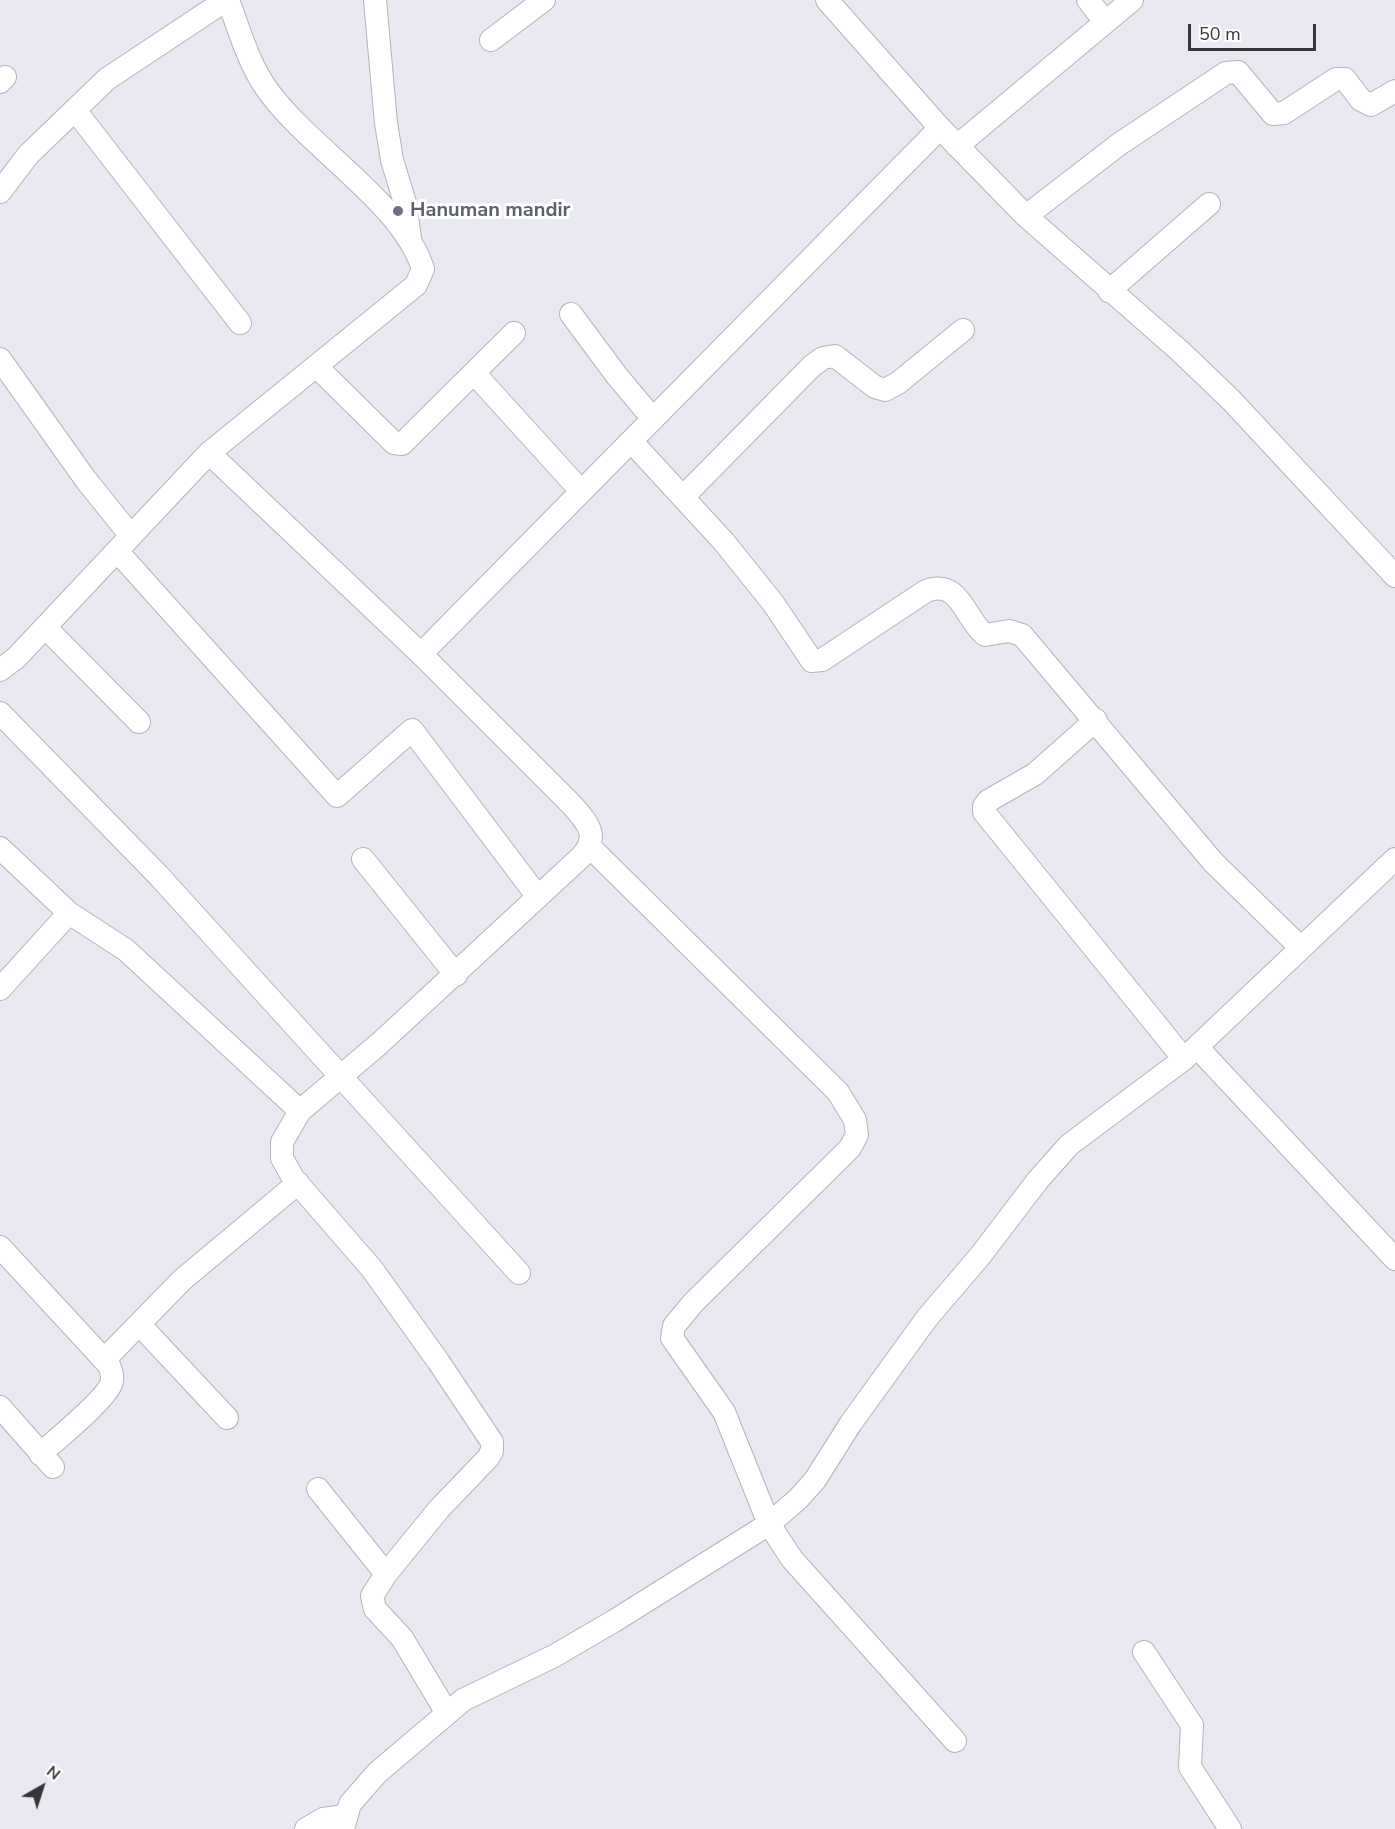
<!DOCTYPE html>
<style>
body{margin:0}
#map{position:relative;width:1395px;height:1829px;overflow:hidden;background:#e9e9f1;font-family:"Nunito Sans",sans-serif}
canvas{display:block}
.north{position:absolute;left:12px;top:1757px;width:60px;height:60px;-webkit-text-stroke:4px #fff;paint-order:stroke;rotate:39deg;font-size:16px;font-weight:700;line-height:24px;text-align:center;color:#37373b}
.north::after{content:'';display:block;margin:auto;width:21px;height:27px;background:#37373b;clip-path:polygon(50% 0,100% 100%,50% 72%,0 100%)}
.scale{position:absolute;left:1188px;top:24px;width:128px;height:27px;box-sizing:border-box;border:3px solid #37373b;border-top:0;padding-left:8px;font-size:18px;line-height:21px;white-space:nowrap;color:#37373b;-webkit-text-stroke:4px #fff;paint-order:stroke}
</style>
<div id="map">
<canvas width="1395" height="1829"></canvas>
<div class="north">N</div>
<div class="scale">50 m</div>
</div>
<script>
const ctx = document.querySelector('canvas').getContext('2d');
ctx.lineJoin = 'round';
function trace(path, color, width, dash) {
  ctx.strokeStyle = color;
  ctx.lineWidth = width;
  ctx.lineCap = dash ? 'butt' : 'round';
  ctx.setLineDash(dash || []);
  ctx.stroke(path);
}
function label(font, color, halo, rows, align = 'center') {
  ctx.font = font + ' "Nunito Sans",sans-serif';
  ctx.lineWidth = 6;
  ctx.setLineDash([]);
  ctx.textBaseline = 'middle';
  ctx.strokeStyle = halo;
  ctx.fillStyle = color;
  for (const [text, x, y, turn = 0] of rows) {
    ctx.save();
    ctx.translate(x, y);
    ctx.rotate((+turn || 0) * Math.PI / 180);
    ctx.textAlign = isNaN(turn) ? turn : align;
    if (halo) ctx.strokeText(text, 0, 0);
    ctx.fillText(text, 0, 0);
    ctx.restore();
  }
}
const minor = new Path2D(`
 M375,0L386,123L392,160L405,203L410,238
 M827,0L940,128L1026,216L1181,352L1231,400L1395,576
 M1088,0L1105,22
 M491,40L544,0
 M0,82L5,77
 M75,110L240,323
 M957,146L1132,0
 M0,192L28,155L107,79L226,0
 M1026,216L1118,145L1226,73L1238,72L1273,114L1284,113L1336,79H1345L1361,100L1371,105L1395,91
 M1109,291L1209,204
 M571,314L617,376L653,419
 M0,359L86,480L131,536
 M316,366L394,443L402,444L514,333
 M474,373L581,491
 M631,441L724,542L773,603L812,661L822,660L926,591C960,578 964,618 985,635L1009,631L1022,635L1213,862L1300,947
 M209,453L421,654L571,804C587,822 601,836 581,857L380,1043L300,1111L282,1142V1158L293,1178L372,1269L438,1361L492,1442V1451L488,1458L439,1509L386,1574L372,1596L375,1609L402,1638L447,1713
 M683,497L812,366L823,358L835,356L875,387L885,390L898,383L963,330
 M117,551L337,796L412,730L538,897
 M45,627L139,722
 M421,654L940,128
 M0,670L16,658L209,453L416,285L423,269C402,202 308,148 266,88C248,62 239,29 228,0
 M0,713L159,876L519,1273
 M1096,720L1035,774L988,801L984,806V812L1184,1059
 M590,847L838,1092L855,1120L857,1135L850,1148L693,1303L674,1326L672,1338L724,1412L769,1524L792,1559L955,1741
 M0,848L69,913L126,950L300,1111
 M363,859L456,975
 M0,989L69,913
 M1197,1047L1395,1259
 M0,1247L109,1365C111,1371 114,1377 111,1384C105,1400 56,1440 40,1454
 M139,1324L227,1418
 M104,1360L182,1280L298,1183
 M0,1407L53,1467
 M318,1489L386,1574
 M1144,1652L1192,1725L1190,1767L1230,1829
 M306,1829L323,1819L345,1816
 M343,1829L350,1804L377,1773L463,1700L554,1656L614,1621L769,1524L798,1499L815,1480L851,1423L927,1318L980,1256L1038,1180L1069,1145L1184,1059L1395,859`);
const markers = [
 [398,211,6,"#6b7280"]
];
const worshipNames = [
 ["Hanuman mandir",410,211]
];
trace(minor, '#b3b3bb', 24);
trace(minor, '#fff', 22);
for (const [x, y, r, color] of markers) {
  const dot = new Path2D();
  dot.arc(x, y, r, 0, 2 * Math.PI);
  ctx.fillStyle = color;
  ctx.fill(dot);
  trace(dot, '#fff', 2);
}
label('bold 20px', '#5b616d', '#fff', worshipNames, 'left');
</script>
